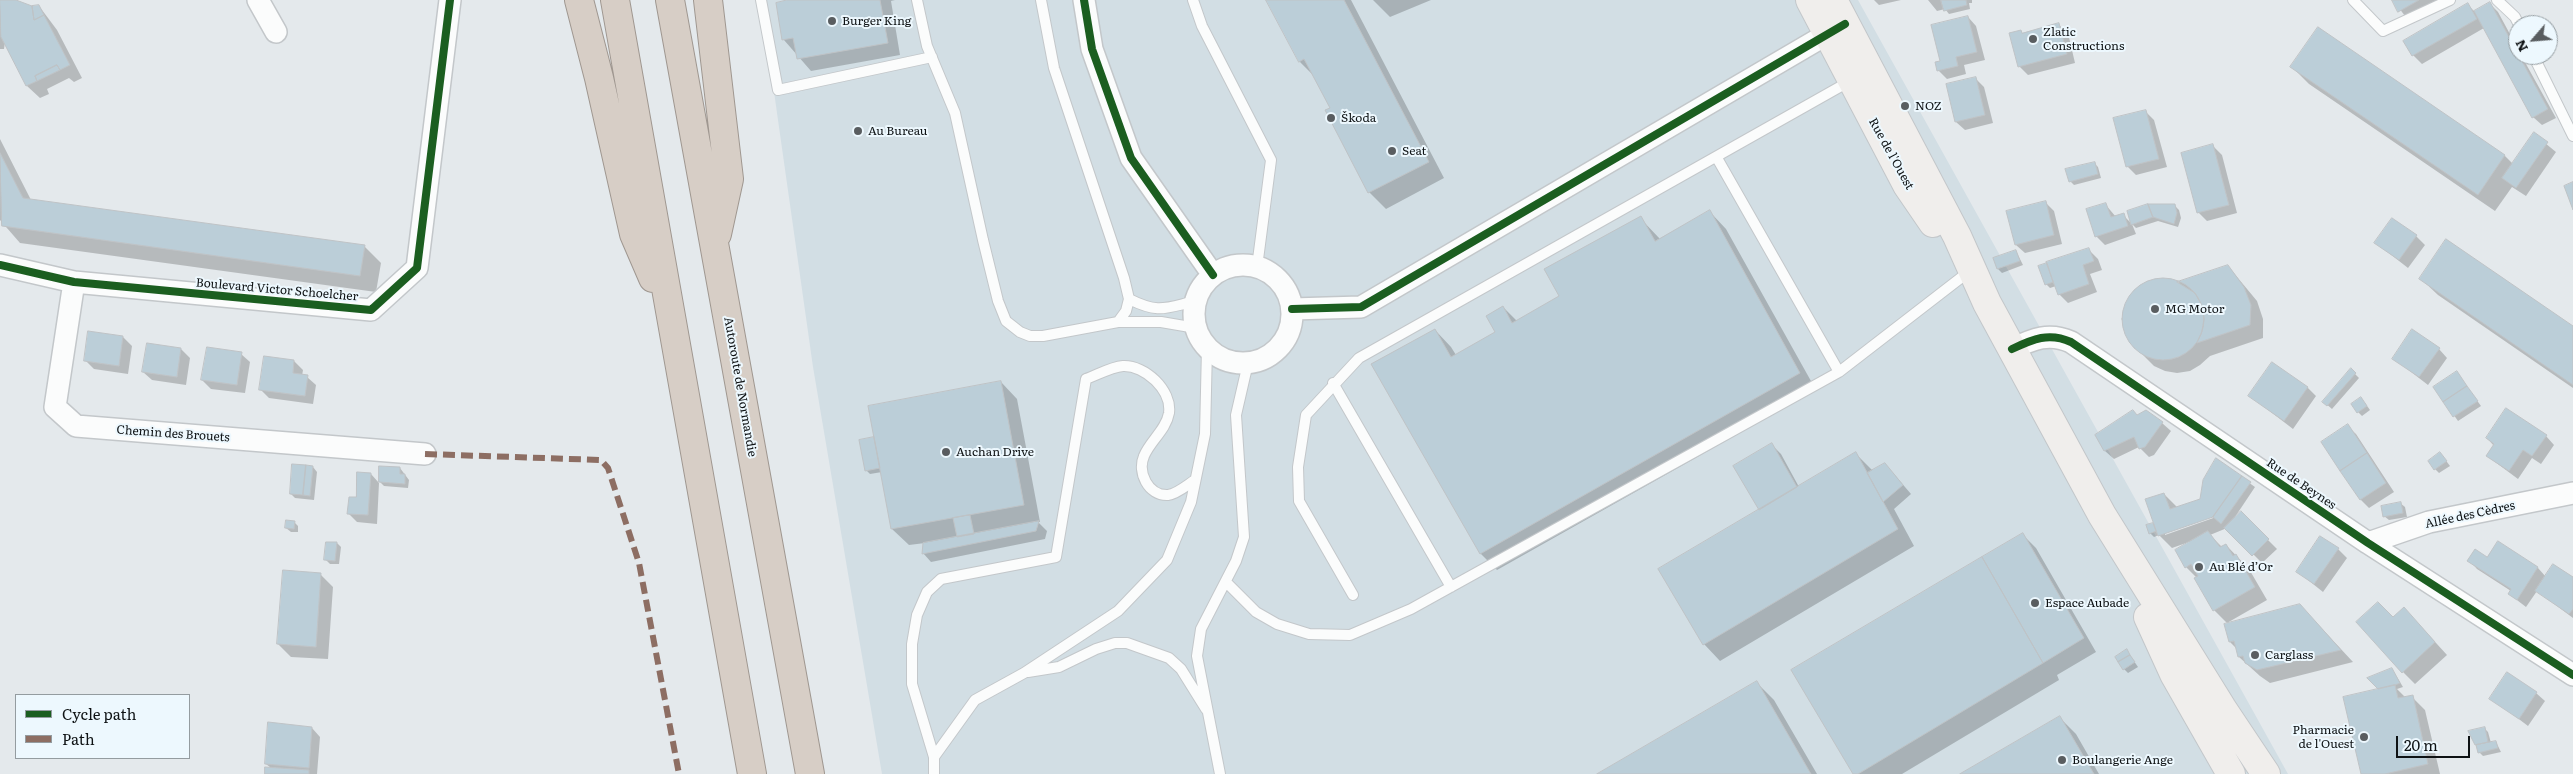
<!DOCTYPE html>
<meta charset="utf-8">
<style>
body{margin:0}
#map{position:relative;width:2573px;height:774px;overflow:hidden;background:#e4e9ec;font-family:Literata,serif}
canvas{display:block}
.legend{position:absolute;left:15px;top:694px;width:175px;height:65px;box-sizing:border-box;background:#edf8fe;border:1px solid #949ca0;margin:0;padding:6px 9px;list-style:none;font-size:15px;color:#0e1214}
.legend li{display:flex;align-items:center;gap:10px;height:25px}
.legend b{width:25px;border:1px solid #949ca0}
.north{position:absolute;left:2508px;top:15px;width:50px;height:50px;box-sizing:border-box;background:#edf8fe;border:1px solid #949ca0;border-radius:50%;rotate:243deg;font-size:14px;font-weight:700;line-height:20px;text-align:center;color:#0e1214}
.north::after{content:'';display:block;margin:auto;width:18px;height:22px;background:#595d60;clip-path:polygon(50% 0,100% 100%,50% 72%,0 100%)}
.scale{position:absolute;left:2396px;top:736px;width:74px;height:22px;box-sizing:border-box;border:2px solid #0e1214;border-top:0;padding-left:6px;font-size:15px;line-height:18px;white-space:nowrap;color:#0e1214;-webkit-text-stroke:4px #edf8fe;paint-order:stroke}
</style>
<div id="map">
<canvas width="2573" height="774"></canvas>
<ul class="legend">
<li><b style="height:6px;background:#1b5e20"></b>Cycle path</li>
<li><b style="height:6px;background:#8d6e63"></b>Path</li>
</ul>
<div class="north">N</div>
<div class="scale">20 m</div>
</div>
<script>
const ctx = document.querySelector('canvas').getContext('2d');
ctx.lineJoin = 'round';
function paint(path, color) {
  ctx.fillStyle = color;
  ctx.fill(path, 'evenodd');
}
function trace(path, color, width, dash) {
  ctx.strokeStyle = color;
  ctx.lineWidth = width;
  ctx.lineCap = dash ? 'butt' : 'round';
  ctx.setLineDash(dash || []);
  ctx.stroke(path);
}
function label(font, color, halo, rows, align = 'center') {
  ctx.font = font + ' Literata,serif';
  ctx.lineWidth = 4;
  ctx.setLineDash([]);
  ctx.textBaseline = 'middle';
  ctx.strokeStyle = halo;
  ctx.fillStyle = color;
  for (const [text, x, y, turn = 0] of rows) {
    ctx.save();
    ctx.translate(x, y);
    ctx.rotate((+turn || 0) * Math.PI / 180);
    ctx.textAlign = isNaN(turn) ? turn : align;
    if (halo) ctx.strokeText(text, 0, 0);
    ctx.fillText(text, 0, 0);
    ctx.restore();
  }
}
const built = new Path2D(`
 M761,0H1858L2288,774H882L813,367Z`);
const shadow = new Path2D(`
 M0,0H12L32,7L39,6L57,30L82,78L74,82L69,78L47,89L49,94L40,98L27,86L5,42L4,49H0Z
 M788,0H895L891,1L900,55L811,71L784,40Z
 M1267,0H1351L1444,178L1386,209L1369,192L1326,111L1331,108L1314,76L1300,62Z
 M1373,0H1431L1390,17Z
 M1874,0H1901L1879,5Z
 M1928,0H1972V3H1969L1970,9L1949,14L1945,9L1937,11Z
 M2393,0H2443L2408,20Z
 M2490,4L2498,12L2518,49V55H2521L2556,118L2542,125L2533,117L2484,28L2422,64L2413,55L2405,41L2468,5L2475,12Z
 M1968,17L1976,26L1985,60L1964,65L1966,74L1947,79L1938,70Z
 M2059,25L2068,33L2075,63L2028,75L2019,66L2020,31L2023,34Z
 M2318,29L2505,156L2513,164L2534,134L2556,152L2526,196L2512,187L2495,211L2309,84L2292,67Z
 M1975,78L1984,87L1993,123L1965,130L1956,122Z
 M2145,111L2154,120L2167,167L2136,175L2127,166Z
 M0,139L31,200L364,246L381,263L376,292L20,243L0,220Z
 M2213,146L2222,155L2237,213L2207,221L2198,212Z
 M2094,163L2098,167L2101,178L2074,185L2070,181Z
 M2045,202L2054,211L2062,244L2025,253L2016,245Z
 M2105,204L2116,217L2123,215L2132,224L2174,205L2179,210L2181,218L2178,227L2158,221L2136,228L2132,224L2136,234L2105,245L2096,236Z
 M1710,212L1726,229L1816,390L1497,570L1481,554L1372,364L1435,330L1451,347L1456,355L1496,333L1503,307L1517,321L1561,296L1640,218L1660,239Z
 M2416,236L2425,245L2408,268L2376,243Z
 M2089,250L2098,259L2102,270L2090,274L2097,292L2068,303L2059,294L2056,286L2050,288L2046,284L2040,266Z
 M2016,251L2023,265L2002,273L1998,269Z
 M2228,266L2257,301L2263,319V338L2210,356L2200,365L2190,371L2177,373L2165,371L2154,366L2131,343L2125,332L2123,319L2126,305L2133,293L2144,285L2157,280L2177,283Z
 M2421,279L2573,328V388L2438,295Z
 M123,337L132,346L128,374L94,369L85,360Z
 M181,349L190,358L186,385L152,380L143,372Z
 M2439,349L2447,358L2428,385L2393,358Z
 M241,354L250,362L245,393L211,389L202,380Z
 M294,361L303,370L302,376L307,377L316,385L313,404L269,398L260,389Z
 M2351,370L2359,378L2332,409L2324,402Z
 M2457,373L2481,406L2458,421L2435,388Z
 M1001,382L1017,399L1040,522H1038L1047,531L1045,539L931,562L923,553L925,543L909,545L892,529L882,472L870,474L866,470L875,438Z
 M2307,387L2316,396L2293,429L2250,396Z
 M2365,403L2370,410L2362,416L2358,412Z
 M2138,416L2162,423L2171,431L2154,455L2149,457L2139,447L2114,459L2105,451L2097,436Z
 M2347,426L2356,434L2394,492L2369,508L2361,500L2323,442Z
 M2546,436L2554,445L2541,464L2532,458L2518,479L2487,456L2494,446L2487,438Z
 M1772,445L1781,454L1799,487L1855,453L1873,471L1893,473L1911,494L1894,509L1914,546L1720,661L1704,644L1760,510Z
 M2444,458L2450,466L2439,473L2435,469Z
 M2217,460L2255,487L2235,517L2241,513L2277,549L2262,563L2227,528L2210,535L2222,547L2226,545L2249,569L2267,600L2227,623L2214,610L2197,578L2186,567L2189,542L2172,548L2159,535L2154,537L2150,533L2153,524L2157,528L2164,494L2177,507L2201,500ZM2219,514V516L2165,535V532Z
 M313,467L317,472L314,500L295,498L291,494Z
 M400,468L409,480L408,488L384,486L380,482Z
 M371,474L379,483L377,524L357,522L349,514Z
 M2400,503L2405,507L2407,517L2389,520L2384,516Z
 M294,522L298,526V532H291L286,528Z
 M2023,535L2036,548L2096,652L2057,675L2059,680L1902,774H1854Z
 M337,543L341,547L339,564H330L326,560Z
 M2498,543L2538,568L2546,577L2573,578V618L2537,591L2526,607L2509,594L2511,591L2477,569L2469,560L2488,559Z
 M2338,549L2347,558L2323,592L2298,572Z
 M320,574L333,587L328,659L291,657L278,644Z
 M2393,618L2416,621L2447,655L2415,684L2403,672Z
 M2313,619L2353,662L2270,683L2260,676L2239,657L2237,649L2230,642Z
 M2127,651L2138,667L2128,673L2124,669Z
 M2392,669L2403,687L2397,689L2406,698L2412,697L2425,710L2440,774H2362L2381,690Z
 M1757,683L1774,700L1817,774H1599Z
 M2536,693L2545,701L2528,726L2491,698Z
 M2059,717L2076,734L2099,774H1962Z
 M312,728L320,737L317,774H266L271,768L266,764Z
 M2484,728L2488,732L2491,743L2496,742L2501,752L2483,756L2479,752L2470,732Z`);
const building = new Path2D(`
 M0,0H16L32,6L34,20L44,15L70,65L60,70L57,65L35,76L37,81L26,86L1,37Z
 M787,0H880L888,43L797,59L793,38L782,40L776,3Z
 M1266,0H1344L1429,162L1368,193L1325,110L1330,108L1304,59L1299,62Z
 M1941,0H1966L1967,5L1944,11Z
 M2392,0H2419L2398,12Z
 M2490,2L2548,109L2532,118L2474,11Z
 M2468,3L2477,19L2412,56L2403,41Z
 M39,5L44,15L34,20L32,6Z
 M1968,16L1977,52L1956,57L1958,66L1937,71L1935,62L1940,61L1931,25Z
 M2059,23L2067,54L2018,67L2009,33L2021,30L2022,33Z
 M2318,27L2505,155L2478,195L2290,67Z
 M57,65L60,70L37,81L35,76Z
 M1976,77L1985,115L1955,122L1946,84Z
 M2146,110L2159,159L2126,167L2113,118Z
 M2534,132L2548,142L2516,188L2502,178Z
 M2213,144L2229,205L2197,213L2181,153Z
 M0,153L23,198L365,245L360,276L2,226Z
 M2095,162L2098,174L2069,182L2065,169Z
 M2573,182V210L2564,186Z
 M2046,201L2054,235L2015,245L2006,211Z
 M2106,203L2111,217L2124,213L2128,226L2095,237L2086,209Z
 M2148,204L2153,217L2131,225L2127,211Z
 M2148,204H2175L2177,213L2174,224L2153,217Z
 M1710,210L1800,373L1480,554L1371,364L1435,329L1451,357L1495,332L1486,316L1503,306L1512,323L1559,296L1544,269L1641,216L1655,241Z
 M2392,218L2417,235L2399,260L2374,243Z
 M2446,239L2573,326V385L2419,279Z
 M2089,248L2094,261L2083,265L2089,284L2058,295L2046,262Z
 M2016,250L2020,261L1997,269L1993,258Z
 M2047,263L2053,282L2045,285L2038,266Z
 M2228,265L2244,287L2251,305L2250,325L2197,343L2202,331L2204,319L2202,306L2195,293L2177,282Z
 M2122 319a41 41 0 1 1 82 0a41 41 0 1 1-82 0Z
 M2412,329L2440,348L2419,377L2392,359Z
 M88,331L123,336L119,366L84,361Z
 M147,343L181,348L177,377L142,372Z
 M207,347L242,352L237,385L201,380Z
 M264,356L294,360L293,373L308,375L305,396L259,390Z
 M2272,362L2308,387L2284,421L2248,396Z
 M2351,368L2356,373L2327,406L2322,402Z
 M2457,371L2467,386L2443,402L2433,387Z
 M1001,381L1024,505L891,529L868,406Z
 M2467,386L2478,401L2453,417L2443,402Z
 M2361,397L2367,406L2357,413L2351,404Z
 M2506,408L2547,435L2532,456L2523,450L2509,471L2486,456L2494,444L2486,438Z
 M2133,410L2137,415L2146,410L2163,422L2145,447L2139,449L2134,437L2104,451L2095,435Z
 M2348,424L2367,453L2340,471L2321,442Z
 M874,437L880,468L865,471L859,440Z
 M1772,443L1797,487L1759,510L1733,466Z
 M1856,452L1898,529L1703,645L1658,569Z
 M2440,452L2447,461L2434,470L2428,461Z
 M2367,453L2386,483L2360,500L2340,471Z
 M2216,458L2242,476L2213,517L2158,536L2145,499L2164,493L2170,509L2200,499L2203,480Z
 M1885,463L1903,485L1883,502L1867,473Z
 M292,464L306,465L303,495L290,494Z
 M306,465L313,466L310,496L303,495Z
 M379,466L400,467V474H405V484L379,482Z
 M357,472L371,473L368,515L347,514L349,497H356Z
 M2242,476L2251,482L2221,524L2213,517Z
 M2401,502L2403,513L2383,517L2381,506Z
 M2241,511L2269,539L2252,556L2224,528Z
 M970,515L974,534L957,537L953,518Z
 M286,520L295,521L294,529L285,528Z
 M1039,521L1036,531L922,554L923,543Z
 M2153,523L2156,531L2149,534L2146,525Z
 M2208,531L2220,547L2226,544L2233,556L2236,554L2255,587L2213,611L2194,578L2198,576L2191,564L2185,568L2175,550Z
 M2023,533L2084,638L2043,663L1982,557Z
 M2320,536L2339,548L2314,584L2296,572Z
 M2498,541L2538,567L2517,600L2508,594L2511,589L2467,561L2475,549L2487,557Z
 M326,542H337L335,561L324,560Z
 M1982,557L2043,663L1858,774H1853L1791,670Z
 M2553,564L2573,577V609L2569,614L2535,591Z
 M283,570L321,573L316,647L277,644Z
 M2378,602L2393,617L2404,607L2435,642L2402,673L2356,622Z
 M2300,604L2341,650L2257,670L2245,663L2243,656L2238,657L2234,641L2229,642L2224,624Z
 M2127,649L2130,655L2118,662L2115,657Z
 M2130,655L2135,662L2123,670L2118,662Z
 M2392,668L2400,683L2395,685L2378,689L2367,678Z
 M2507,672L2537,692L2519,719L2489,699Z
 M1757,681L1811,774H1597Z
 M2395,685L2398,698L2413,695L2428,764L2385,774H2361L2343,697Z
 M2060,716L2094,774H1960Z
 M268,722L312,727L309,768L265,764Z
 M2485,727L2488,742L2475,745L2468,731Z
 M2496,741L2498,748L2478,753L2476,745Z
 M265,767L309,770V774H265Z`);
const lane = new Path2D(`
 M761,0L778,90L932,57
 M917,0L927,46L955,113L983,240L998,301L1006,321L1020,332L1030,336H1043L1118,322H1161L1196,328
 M1041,0L1054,68L1124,278L1129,299C1159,314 1165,308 1196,301
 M1193,0L1202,26L1271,160L1257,267
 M2353,0L2383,31L2450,0
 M2497,0L2515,17L2519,25
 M2533,55L2573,136
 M1717,158L1839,372
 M1118,322L1126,311L1129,299
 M1333,383L1451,587
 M1226,582L1256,612L1277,624L1309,634L1350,635L1411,609L1839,372L1971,270
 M1353,595L1299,501L1298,467L1306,415L1359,358L1852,80
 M1028,672L1059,667L1096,649L1115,643H1127L1169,658L1181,669L1206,709
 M934,757L912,684V644L917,615L927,592L941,579L1056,557L1086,379C1097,375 1111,367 1123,366C1145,365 1172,390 1169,413C1166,430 1150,441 1144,456C1137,472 1148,496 1168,495C1177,494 1187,485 1195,480
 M934,774V757L975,700L1024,673L1118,611L1167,560L1191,502L1205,434L1207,348
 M1220,774L1197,656L1201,629L1236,561L1244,537L1236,415L1248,363`);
const street = new Path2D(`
 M258,0L276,32
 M1084,0L1092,49L1131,158L1213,275
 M0,265L74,282L371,310L417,268L450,0
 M1194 314a49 49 0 1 1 98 0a49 49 0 1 1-98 0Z
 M74,282L55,407L76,426L425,454
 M1292,309L1361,307L1841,26
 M2012,349C2033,339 2049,332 2071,342L2368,543L2573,675
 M2368,543L2429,522L2573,493`);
const secondary = new Path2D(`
 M1810,0L1907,185L1933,223
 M1833,0L1957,236L1987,303L2102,515L2222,708L2266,774
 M2148,617L2174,674L2231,774`);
const highway = new Path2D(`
 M579,0L599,78L634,234L653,278
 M615,0L752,774
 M670,0L810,774
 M708,0L729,179L717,234`);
const quiet = new Path2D(`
 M425,454L601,460L608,468L639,563L679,774`);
const cycleway = new Path2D(`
 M1084,0L1092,49L1131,158L1213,275
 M0,265L74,282L371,310L417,268L450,0
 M1292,309L1361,307L1845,24
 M2012,349C2033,339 2049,332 2071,342L2368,543L2573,675`);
const markers = [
 [832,21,5,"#595d60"],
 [2033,39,5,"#595d60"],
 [1905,106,5,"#595d60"],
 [1331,118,5,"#595d60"],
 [858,131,5,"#595d60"],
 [1392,151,5,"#595d60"],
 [2155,309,5,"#595d60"],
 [946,452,5,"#595d60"],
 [2199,567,5,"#595d60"],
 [2035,603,5,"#595d60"],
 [2255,655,5,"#595d60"],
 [2364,737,5,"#595d60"],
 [2062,760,5,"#595d60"]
];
const poiNames = [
 ["Burger King",842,21],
 ["Zlatic",2043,32],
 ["Constructions",2043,46],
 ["NOZ",1915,106],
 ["Škoda",1341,118],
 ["Au Bureau",868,131],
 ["Seat",1402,151],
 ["MG Motor",2165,309],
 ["Auchan Drive",956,452],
 ["Au Blé d’Or",2209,567],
 ["Espace Aubade",2045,603],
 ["Carglass",2265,655],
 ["Pharmacie",2354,730,"right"],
 ["de l'Ouest",2354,744,"right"],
 ["Boulangerie Ange",2072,760]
];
const streetNames = [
 ["Rue de l'Ouest",1891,154,61],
 ["Boulevard Victor Schoelcher",277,290,5],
 ["Autoroute de Normandie",740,387,80],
 ["Chemin des Brouets",173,434,4],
 ["Rue de Beynes",2301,484,34],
 ["Allée des Cèdres",2470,515,-12]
];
paint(built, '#d2dee4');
paint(shadow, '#0003');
paint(building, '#bbced8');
trace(building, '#bfc3c6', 1);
trace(lane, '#c3c7ca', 12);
trace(street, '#c3c7ca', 24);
trace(secondary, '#c3c7ca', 30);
trace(highway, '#9f9790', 30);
trace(lane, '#fbfcfc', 10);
trace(street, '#fbfcfc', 21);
trace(secondary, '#f0eeec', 28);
trace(highway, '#d7cec6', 28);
trace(quiet, '#8d6e63', 6, [12, 6]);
trace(cycleway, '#1b5e20', 8);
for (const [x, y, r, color] of markers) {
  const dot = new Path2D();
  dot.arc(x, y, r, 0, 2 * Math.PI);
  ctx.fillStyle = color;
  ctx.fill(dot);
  trace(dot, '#edf8fe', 2);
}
label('12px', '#0e1214', '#edf8fe', poiNames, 'left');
label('12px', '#0e1214', '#edf8fe', streetNames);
</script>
